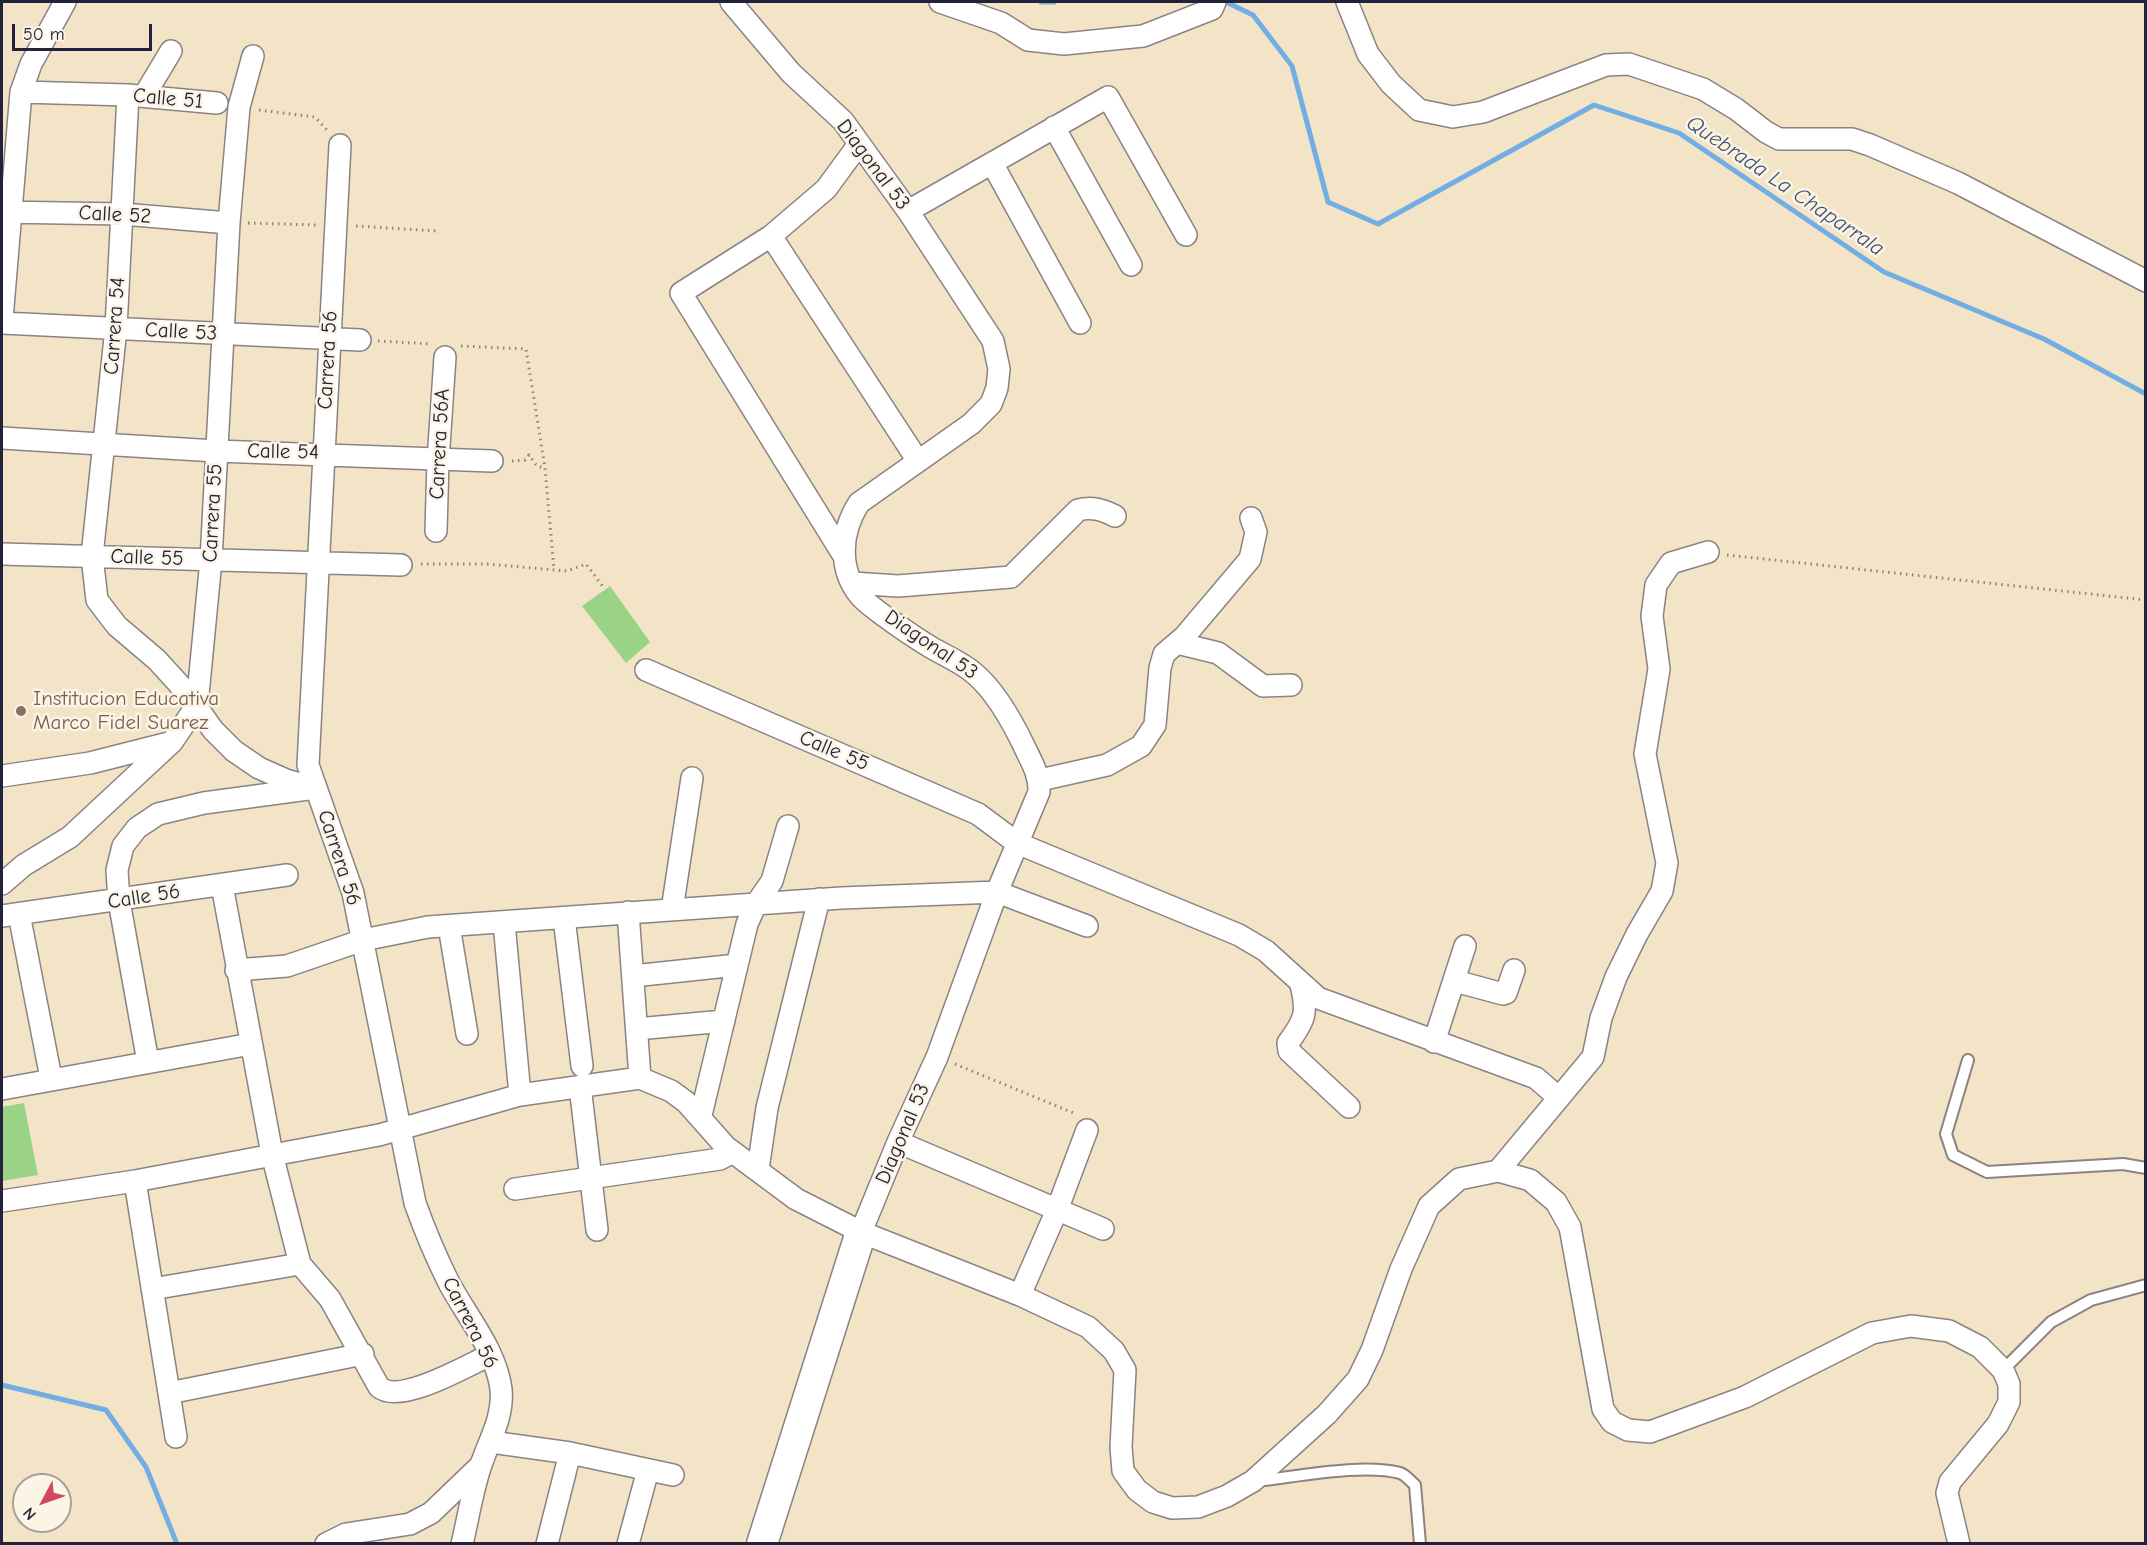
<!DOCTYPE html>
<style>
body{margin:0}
#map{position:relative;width:2147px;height:1545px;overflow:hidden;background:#f3e4c7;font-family:"Comic Neue",sans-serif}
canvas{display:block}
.frame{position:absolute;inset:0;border:3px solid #22223b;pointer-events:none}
.north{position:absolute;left:12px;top:1473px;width:60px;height:60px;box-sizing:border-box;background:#fcf5e5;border:2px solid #a5a1a1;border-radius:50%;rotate:229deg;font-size:16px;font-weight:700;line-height:24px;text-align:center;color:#22223b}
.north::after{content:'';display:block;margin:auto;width:21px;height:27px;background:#d1495b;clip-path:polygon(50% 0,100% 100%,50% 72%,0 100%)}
.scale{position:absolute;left:12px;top:24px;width:140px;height:27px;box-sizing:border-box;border:3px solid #22223b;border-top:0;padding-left:8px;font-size:18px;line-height:21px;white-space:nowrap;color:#22223b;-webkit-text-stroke:4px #fcf5e5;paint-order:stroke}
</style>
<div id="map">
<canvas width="2147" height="1545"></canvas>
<div class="frame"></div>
<div class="north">N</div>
<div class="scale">50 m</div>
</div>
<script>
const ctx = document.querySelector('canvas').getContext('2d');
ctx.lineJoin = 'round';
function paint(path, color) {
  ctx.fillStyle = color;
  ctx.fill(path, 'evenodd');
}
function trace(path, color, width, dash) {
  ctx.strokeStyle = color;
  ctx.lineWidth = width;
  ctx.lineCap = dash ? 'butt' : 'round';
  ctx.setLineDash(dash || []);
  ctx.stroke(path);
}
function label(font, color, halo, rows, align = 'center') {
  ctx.font = font + ' "Comic Neue",sans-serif';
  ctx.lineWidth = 5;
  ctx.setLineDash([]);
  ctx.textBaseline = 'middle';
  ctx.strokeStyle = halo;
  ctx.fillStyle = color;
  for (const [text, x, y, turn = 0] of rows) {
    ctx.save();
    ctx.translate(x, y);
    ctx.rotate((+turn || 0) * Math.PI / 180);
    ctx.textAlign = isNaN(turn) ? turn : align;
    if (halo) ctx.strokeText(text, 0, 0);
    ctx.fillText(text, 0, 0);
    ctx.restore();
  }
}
const green = new Path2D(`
 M610,586L650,642L626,663L582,606Z
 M24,1103L38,1175L2,1181V1107Z`);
const stream = new Path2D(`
 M1041,2H1054
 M1226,2L1253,15L1292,66L1328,202L1378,224L1594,105L1679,133L1884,272L2044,339L2146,394
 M2,1385L106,1410L146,1467L177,1544`);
const path = new Path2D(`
 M259,110L315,117L327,130
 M248,223L317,225
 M356,226L437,231
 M378,341L431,344
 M461,346L526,349L545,468L554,569
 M512,461L525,460L529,455L537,466L544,468
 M1727,555L2146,600
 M421,564H487L567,571L586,564L604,588
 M955,1064L1076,1114`);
const lane = new Path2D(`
 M1968,1060L1946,1134L1953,1155L1987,1172L2123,1164L2146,1168
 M2003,1370L2051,1322L2091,1300L2146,1285
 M1256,1481C1296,1477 1362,1463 1400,1473C1406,1475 1410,1481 1415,1485L1420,1544`);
const street = new Path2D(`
 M731,2L791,73L843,121L908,211L993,341L999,369L997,388L991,404L971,424L859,503C841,531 837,569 861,597C872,609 917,639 932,648C946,656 963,663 975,674C996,692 1012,721 1024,746C1031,761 1040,775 1039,792L997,892L937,1057L898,1142L861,1232
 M940,2L1001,23L1028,40L1064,44L1143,36L1212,9L1215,2
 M1347,2L1368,54L1391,84L1419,110L1453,117L1483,112L1606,65L1629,64L1703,89L1736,109L1766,132L1779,139H1852L1870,145L1958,183L2146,281
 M21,92L128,95L217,103
 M128,95L116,328L92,556L97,600L117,626L157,660L187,693L213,730L234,751L259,768L286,780L315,788
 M144,96L171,51
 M1054,127L1131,265
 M340,145L308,765L353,893L415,1203C425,1231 436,1257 449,1283C467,1317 496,1350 501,1389C504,1418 488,1442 480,1468C472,1492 468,1519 462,1544
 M992,163L1080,323
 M908,211L1108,97L1186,235
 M2,212L123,214L229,223
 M771,236L918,461
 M2,319L21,92L31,64L65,2
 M2,323L360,340
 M2,438L216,451L492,461
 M436,531L438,461L445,357
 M842,553L681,293L771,236L826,189L859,144
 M2,554L401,565
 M853,583L898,586L1011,577L1078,510C1092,506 1103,510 1115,516
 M1177,643L1218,653L1263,686L1291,685
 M646,670L978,814L1017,843L1239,935L1266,951L1318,998L1536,1078L1559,1098
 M2,776L90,763L169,743
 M1040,780L1107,765L1141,746L1155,725L1160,668L1164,654L1184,637L1250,559L1256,532L1251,518
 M2,884L24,865L70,837L172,742L197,705L211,560L229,223L239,107L253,56
 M222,885L272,1154L300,1264L330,1299L379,1387C400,1405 466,1366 490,1355
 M672,910L692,778
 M628,912L640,1078
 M19,914L51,1078
 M2,916L287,875
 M564,918L582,1066
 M504,923L520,1095
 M449,926L467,1034
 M236,970L287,966L363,940L428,927L841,898L997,892L1087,926
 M633,976L737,965
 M1455,981L1503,994L1506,993L1514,970
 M1301,985C1308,1013 1305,1020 1288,1043L1289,1051L1349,1107
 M637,1029L724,1021
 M1434,1042L1465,946
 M148,1062L119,901L117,870L123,846L137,828L158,814L204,803L308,789
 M580,1086L597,1230
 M2,1089L251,1044
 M701,1115L747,924L756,904L772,881L788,826
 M898,1142L1103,1229
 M758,1169L767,1108L819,899
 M1498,1171L1593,1057L1601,1018L1616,977L1637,934L1662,891L1667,863L1645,754L1659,669L1652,616L1656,585L1671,563L1708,552
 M135,1181L176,1437
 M515,1189L720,1159L733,1152
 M2,1201L135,1181L379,1135L520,1095L640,1078L671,1091L686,1102L726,1147L796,1199L861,1232L1020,1295L1088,1327L1114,1351L1125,1370L1121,1447L1123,1471L1137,1490L1153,1502L1172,1508L1198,1507L1227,1496L1253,1481L1327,1414L1358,1379L1372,1350L1401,1269L1429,1206L1459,1179L1498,1171L1530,1180L1556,1202L1570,1227L1603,1409L1612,1422L1628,1430L1650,1432L1745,1397L1872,1333L1911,1326L1949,1331L1980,1347L2003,1370L2009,1384V1402L1998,1424L1950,1482L1947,1493L1959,1544
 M152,1289L300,1264
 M1020,1295L1057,1210L1087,1130
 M169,1393L363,1354
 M491,1442L570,1453L673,1475
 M326,1544L346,1534L410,1524L431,1513L479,1467
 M547,1544L570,1453
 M628,1544L648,1470`);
const secondary = new Path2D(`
 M762,1544L861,1232`);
const markers = [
 [21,711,6,"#8d6e63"]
];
const streetNames = [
 ["Calle 51",168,99,5],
 ["Diagonal 53",873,165,53],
 ["Calle 52",115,215,3],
 ["Carrera 54",115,326,-86],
 ["Calle 53",181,332,3],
 ["Carrera 56",328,360,-87],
 ["Carrera 56A",440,444,-87],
 ["Calle 54",283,452,1],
 ["Carrera 55",213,513,-87],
 ["Calle 55",147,558,2],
 ["Diagonal 53",931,645,34],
 ["Calle 55",834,751,23],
 ["Carrera 56",339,858,72],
 ["Calle 56",144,897,-9],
 ["Diagonal 53",903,1134,-67],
 ["Carrera 56",470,1323,63]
];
const educationNames = [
 ["Institucion Educativa",33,699],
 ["Marco Fidel Suarez",33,723]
];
const waterNames = [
 ["Quebrada La Chaparrala",1785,186,34]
];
paint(green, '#9ad386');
trace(stream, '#72aee3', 5);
trace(lane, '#8a8381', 14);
trace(street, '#8a8381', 24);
trace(secondary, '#8a8381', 33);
trace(path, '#8a8381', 3, [1.5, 4.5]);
trace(lane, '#fff', 10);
trace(street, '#fff', 21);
trace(secondary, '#fff', 30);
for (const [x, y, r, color] of markers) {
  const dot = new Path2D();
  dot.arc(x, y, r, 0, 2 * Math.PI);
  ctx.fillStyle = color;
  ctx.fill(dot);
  trace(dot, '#fcf5e5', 2);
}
label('21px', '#22223b', '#fcf5e5', streetNames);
label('21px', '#785e54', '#fcf5e5', educationNames, 'left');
label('italic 22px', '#3e5376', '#fcf5e5', waterNames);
</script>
